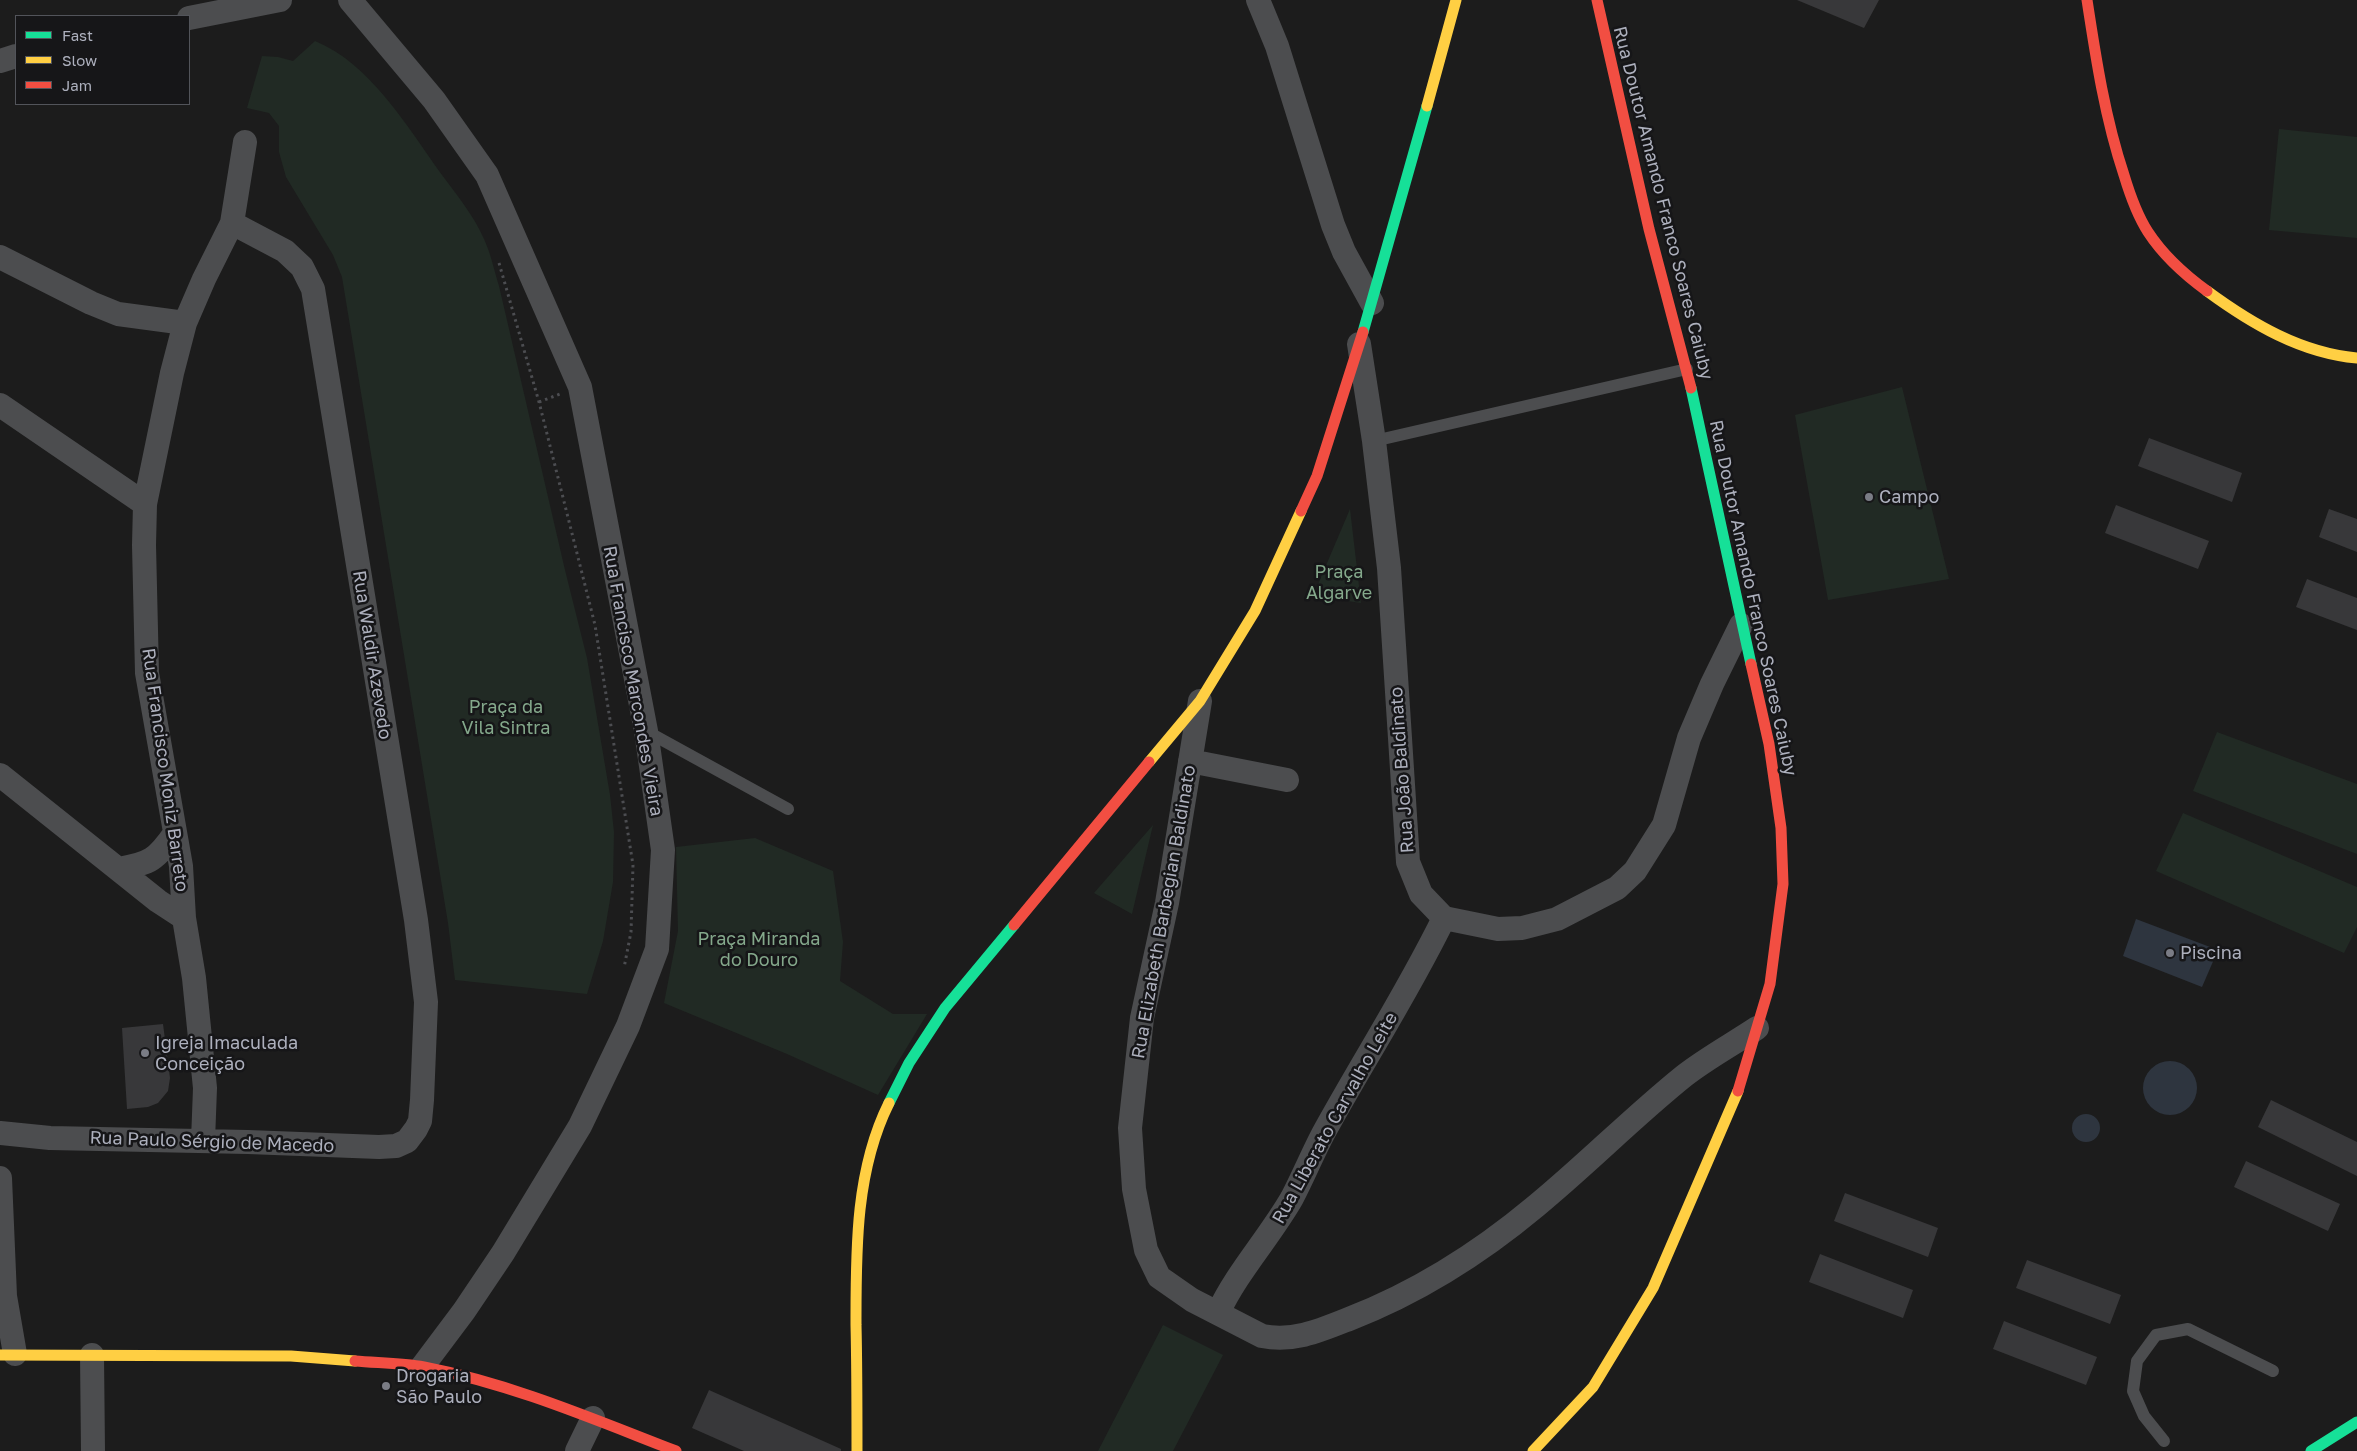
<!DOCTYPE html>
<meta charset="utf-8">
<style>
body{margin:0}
#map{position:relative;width:2357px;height:1451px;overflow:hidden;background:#1c1c1c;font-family:"Golos Text",sans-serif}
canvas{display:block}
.legend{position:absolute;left:15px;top:15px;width:175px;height:90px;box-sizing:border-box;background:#161618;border:1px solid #52545a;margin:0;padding:6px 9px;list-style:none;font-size:15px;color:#adb0bd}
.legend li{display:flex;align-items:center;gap:10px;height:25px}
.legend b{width:25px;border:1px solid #52545a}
</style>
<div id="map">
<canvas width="2357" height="1451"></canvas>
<ul class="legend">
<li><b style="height:6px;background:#16e098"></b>Fast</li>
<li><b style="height:6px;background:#ffcf43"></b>Slow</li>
<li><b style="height:6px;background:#f24e42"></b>Jam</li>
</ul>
</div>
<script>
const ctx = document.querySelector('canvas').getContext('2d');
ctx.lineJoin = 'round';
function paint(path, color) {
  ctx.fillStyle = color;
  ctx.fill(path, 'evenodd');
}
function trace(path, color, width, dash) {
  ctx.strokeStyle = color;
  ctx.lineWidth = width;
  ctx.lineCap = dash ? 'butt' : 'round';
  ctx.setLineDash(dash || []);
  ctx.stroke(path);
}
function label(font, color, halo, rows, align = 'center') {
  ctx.font = font + ' "Golos Text",sans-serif';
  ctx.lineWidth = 5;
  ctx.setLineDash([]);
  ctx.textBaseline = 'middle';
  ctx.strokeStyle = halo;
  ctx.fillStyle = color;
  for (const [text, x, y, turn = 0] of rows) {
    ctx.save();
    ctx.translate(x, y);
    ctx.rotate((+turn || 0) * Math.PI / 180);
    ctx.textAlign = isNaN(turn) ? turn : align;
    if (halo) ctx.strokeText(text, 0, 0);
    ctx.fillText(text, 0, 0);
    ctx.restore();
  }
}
const green = new Path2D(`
 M315,41C370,63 409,129 442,175C457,195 474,216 484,239C491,254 494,270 499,286L565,570L587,658L610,795L614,832L613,882L603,941L587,994L455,980L448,923L342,277L333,255L286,177L279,152V126L269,113L247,108L262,56L278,57L293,61Z
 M2279,129L2357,137V238L2269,230Z
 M1902,387L1949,579L1828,600L1795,415Z
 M1350,509L1361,603L1313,596Z
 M2217,732L2357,784V854L2193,791Z
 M2183,813L2357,887V927L2344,953L2156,871Z
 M1153,825L1132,914L1094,893Z
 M755,838L833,871L843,942L840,981L893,1014H927L878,1095L787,1054L664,1003L678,931L676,847Z
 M1163,1325L1223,1355L1173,1451H1098Z`);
const water = new Path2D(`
 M2136,919L2218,950L2202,987L2123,956Z
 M2143 1088a27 27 0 1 1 54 0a27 27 0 1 1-54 0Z
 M2072 1128a14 14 0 1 1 28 0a14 14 0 1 1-28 0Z`);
const building = new Path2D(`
 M1797,0H1879L1864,28Z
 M2149,438L2242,473L2232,502L2138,466Z
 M2116,505L2209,541L2198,569L2105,533Z
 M2329,509L2357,519V552L2319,537Z
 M2307,579L2357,598V630L2296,607Z
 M163,1024L170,1078L168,1091L158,1103L148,1107L127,1109L122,1028Z
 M2271,1100L2357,1142V1176L2258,1127Z
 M2246,1161L2340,1204L2328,1231L2234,1187Z
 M1845,1193L1938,1228L1928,1257L1834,1221Z
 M1820,1254L1913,1290L1903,1318L1809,1282Z
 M2027,1260L2121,1295L2110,1324L2016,1288Z
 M2004,1321L2097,1357L2086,1385L1993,1349Z
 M709,1390L841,1449V1451H744L692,1428Z`);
const path = new Path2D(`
 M499,263L539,402L595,625L633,865L631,932L624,968
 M539,402L560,394`);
const lane = new Path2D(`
 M1374,441L1687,369
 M646,731L788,809
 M2164,1441L2144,1416L2133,1391L2137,1361L2156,1335L2188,1329L2273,1371`);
const street = new Path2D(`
 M350,0L434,100L487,175L580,387L646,731L663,850L657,949L628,1026L580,1126L503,1253L464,1311L422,1367
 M1258,0L1277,46L1333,225L1344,252L1372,303
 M189,18L280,0
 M0,61L16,56
 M0,257L91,303L118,314L185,323
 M1359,344L1374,441L1389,568L1408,862L1421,894L1444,918L1498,929L1522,928L1557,919L1617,888L1635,871L1664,825L1689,738L1712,684L1741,625
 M0,405L145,504
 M1200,701L1167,903L1142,1018L1130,1128L1134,1189L1146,1250L1159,1277L1192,1300L1262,1336C1294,1342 1319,1331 1349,1319C1416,1293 1481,1252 1536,1206C1587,1164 1633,1117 1684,1076C1707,1058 1733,1044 1757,1028
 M1190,761L1287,780
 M0,775L158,901L184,918
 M118,869C150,864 157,859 175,833
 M0,1133L50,1138L248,1142L379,1147L396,1146L407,1141L416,1129L420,1121L422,1100L426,1002L416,920L313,289L302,267L285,251L232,223
 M203,1141L205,1088L194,978L184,918L181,866L147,673L144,545L145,504L172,373L185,323L204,279L232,223L245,142
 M0,1178L5,1296L15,1354
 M1218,1313C1237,1272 1269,1238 1292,1198C1303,1177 1312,1155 1323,1134C1363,1061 1408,992 1444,918
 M92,1355L93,1451
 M577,1451L593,1418`);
const fast = new Path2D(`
 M1363,332L1427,106
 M1691,388L1751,664
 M889,1103L909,1063L945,1008L1014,925
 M2311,1451L2357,1422`);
const slow = new Path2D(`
 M1427,106L1456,0
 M2207,291C2252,324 2301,353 2357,358
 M1149,762L1200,701L1255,611L1301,511
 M0,1355L291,1356L355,1361
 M857,1451C857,1409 857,1367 856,1325C856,1251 855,1171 889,1103
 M1533,1451L1593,1387L1653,1288L1738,1091`);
const jam = new Path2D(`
 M1597,0L1649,229L1691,388
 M2087,0C2096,59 2105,118 2124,175C2130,195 2137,215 2148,232C2163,255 2185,275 2207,291
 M1301,511L1317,476L1363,332
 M1014,925L1149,762
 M1738,1091L1770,984L1783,884L1781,828L1769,744L1751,664
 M355,1361C378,1363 402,1363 424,1367C512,1384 593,1419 676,1451`);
const markers = [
 [1869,497,5,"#7a7c85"],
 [2170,953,5,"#7a7c85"],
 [145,1053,5,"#7a7c85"],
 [386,1386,5,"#7a7c85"]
];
const streetNames = [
 ["Rua Doutor Amando Franco Soares Caiuby",1663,203,76],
 ["Rua Doutor Amando Franco Soares Caiuby",1753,598,78],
 ["Rua Waldir Azevedo",372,655,81],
 ["Rua Francisco Marcondes Vieira",633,681,80],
 ["Rua Francisco Moniz Barreto",165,770,82],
 ["Rua João Baldinato",1402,770,-94],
 ["Rua Elizabeth Barbegian Baldinato",1164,912,-80],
 ["Rua Liberato Carvalho Leite",1335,1118,-61],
 ["Rua Paulo Sérgio de Macedo",212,1142,2]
];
const poiNames = [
 ["Campo",1879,497],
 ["Piscina",2180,953],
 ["Igreja Imaculada",155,1043],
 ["Conceição",155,1064],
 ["Drogaria",396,1376],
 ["São Paulo",396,1397]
];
const parkNames = [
 ["Praça",1339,572],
 ["Algarve",1339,593],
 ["Praça da",506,707],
 ["Vila Sintra",506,728],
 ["Praça Miranda",759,939],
 ["do Douro",759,960]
];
paint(green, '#212a24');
paint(water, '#2e353f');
paint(building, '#38383a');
trace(path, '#4c4d51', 3, [2.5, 4]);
trace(lane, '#4c4d4f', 12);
trace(street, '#4c4d4f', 24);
trace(fast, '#16e098', 11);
trace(slow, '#ffcf43', 11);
trace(jam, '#f24e42', 11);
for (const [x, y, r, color] of markers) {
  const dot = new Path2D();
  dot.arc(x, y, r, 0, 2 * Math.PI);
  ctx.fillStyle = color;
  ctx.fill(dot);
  trace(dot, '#161618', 2);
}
label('18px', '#adb0bd', '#161618', streetNames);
label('18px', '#adb0bd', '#161618', poiNames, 'left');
label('18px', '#84a88b', '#161618', parkNames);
</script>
